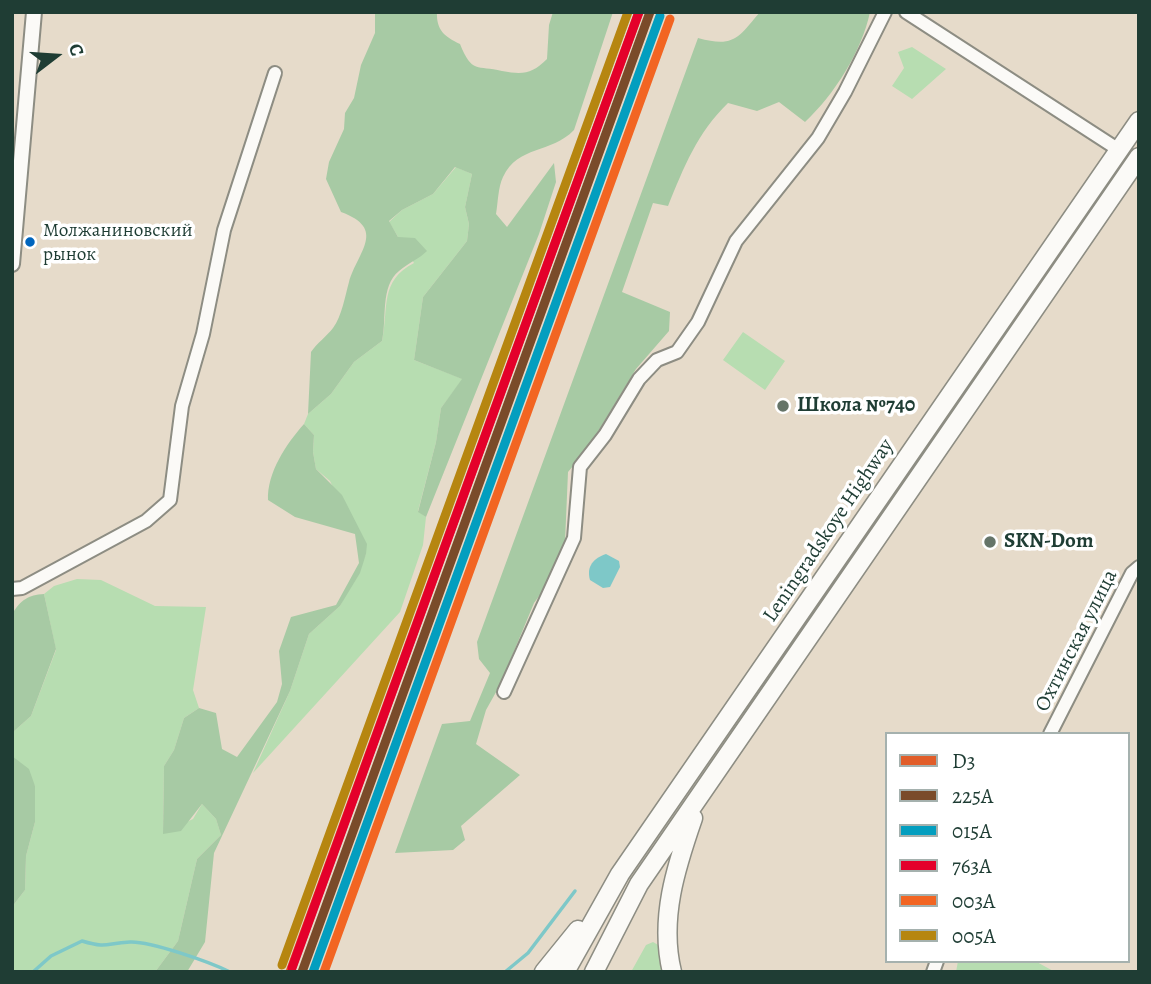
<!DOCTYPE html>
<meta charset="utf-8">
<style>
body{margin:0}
#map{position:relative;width:1151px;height:984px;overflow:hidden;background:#e6dbca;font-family:Alegreya,serif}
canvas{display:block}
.frame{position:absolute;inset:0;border:14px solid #1f3d34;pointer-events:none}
.legend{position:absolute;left:885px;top:732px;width:245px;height:231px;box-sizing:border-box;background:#fff;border:2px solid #a5b1ae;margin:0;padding:9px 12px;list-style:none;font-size:21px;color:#1f3d34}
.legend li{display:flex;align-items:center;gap:14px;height:35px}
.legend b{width:35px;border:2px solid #a5b1ae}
.north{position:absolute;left:21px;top:21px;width:70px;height:70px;-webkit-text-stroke:5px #fff;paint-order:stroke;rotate:73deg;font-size:19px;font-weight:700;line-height:28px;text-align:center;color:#1f3d34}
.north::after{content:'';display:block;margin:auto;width:24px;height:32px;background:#1f3d34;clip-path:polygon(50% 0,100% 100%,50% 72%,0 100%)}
</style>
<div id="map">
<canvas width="1151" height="984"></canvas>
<div class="frame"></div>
<ul class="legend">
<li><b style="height:9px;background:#e15d29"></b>D3</li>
<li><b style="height:9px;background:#7a4b2a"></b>225А</li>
<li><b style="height:9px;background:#039ebf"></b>015А</li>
<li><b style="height:9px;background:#e4002b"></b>763А</li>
<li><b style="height:9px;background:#f26522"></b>003А</li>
<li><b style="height:9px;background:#b68610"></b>005А</li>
</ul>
<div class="north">С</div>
</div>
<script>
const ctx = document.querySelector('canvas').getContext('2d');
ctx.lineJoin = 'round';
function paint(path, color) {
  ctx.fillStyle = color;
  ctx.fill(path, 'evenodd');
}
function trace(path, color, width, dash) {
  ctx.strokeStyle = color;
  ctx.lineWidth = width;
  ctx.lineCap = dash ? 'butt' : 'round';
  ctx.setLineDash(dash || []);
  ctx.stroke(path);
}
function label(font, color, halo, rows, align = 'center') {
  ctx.font = font + ' Alegreya,serif';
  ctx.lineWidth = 7;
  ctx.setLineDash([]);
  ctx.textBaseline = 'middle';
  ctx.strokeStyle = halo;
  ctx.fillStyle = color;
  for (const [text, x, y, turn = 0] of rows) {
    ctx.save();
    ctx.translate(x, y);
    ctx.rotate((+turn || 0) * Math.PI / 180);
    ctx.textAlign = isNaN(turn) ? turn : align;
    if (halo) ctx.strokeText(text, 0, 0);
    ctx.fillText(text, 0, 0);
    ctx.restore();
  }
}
const green = new Path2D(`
 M912,47L946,69L912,99L892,86L904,68L898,52Z
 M456,167L472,174L465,207L469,224L467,241L423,297L414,360L463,379L441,408L436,442L418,511L426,517L423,545L400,612L253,773L290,691L309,634L340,606L366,554L330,481L316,469L313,452L314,435L304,424L308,414L331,394L354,362L382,341C389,308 379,281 414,263L389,222L402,210L433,194Z
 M743,332L785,361L765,390L723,360Z
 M77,579L101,580L155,606L206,607L193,690L199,708L184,718L174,750L164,766L163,833L193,819L202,804L216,819L221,835L197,859L178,941L155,972H12V907L25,890L26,856L35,822V786L14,760L12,733L31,716L56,650L44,594L54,586Z
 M653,942L660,946L665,972H631L646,945Z
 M958,961H1035L1055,972H956Z`);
const forest = new Path2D(`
 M375,12H437C436,30 445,37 460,44C472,74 477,65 502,71C523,75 532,74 547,59L549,25L553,12H613L574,130C551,154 518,145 503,177C498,187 498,203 496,214L507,227L554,163L556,182L539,234L426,517L418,512L436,442L441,408L462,379L414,360L423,297L467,241L469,224L465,207L472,174L455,167L433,194L402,210L389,221L398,237L415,238L427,251C419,259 408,263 399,271C380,286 387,319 382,341L354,362L331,394L308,414L311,352C317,343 327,336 333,328C342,316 345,296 349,282C358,251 387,229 341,212L326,179L329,162L344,129L345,113L354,98L361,65L375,33Z
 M760,12H870C862,51 834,95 805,122L779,102L757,111L728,103C697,133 684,167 668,206L653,203L622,292L670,312L669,331L636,369L588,448L568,472L565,542L560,559L554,576L534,603L500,685L486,710L476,744L520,775L461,826L465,840L453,850L395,853L442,724L470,721L490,673L479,659L477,642L698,38C734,48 738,38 760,12Z
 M304,424L314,435L313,452L316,469L342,495L367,544L366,554L360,573L340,606L309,634L290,691L214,853L205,942L187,972H155L178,941L197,859L221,835L216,819L202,804L181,831L163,834L164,766L174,750L184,718L199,708L216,713L222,749L237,757L277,702L282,684L279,651L291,617L336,605L359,563L355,534L295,517L268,500C267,473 286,444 304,424Z
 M44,594L56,649L31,716L12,733V614C21,600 28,595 44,594Z
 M12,756L29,769L35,786V822L26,856L25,890L12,907Z`);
const water = new Path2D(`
 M606,554L619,561L620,567L610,587L603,588L590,580C586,566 594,558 606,554Z`);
const stream = new Path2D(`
 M33,972L51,956L82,941C109,949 105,943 130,942C150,941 210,962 230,972
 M505,972L528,953L575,891`);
const minor = new Path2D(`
 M906,12L1119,150
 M12,589L22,588L146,521L170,500L182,406L203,334L224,230L275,73
 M504,692L574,538L580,467L605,435L639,379L657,360L677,352L698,322L736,241L818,138L845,92L885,12
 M1050,734L1132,573L1139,567
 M933,972L937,961`);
const major = new Path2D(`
 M12,264L34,12`);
const highway = new Path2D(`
 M544,972L578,930
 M565,972L620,874L1139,121
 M594,972L639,884L1139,157
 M672,972C659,919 676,867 693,818`);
const rail1 = new Path2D(`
 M290,972L639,12`);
const rail2 = new Path2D(`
 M302,972L650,12`);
const rail3 = new Path2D(`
 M313,972L660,16`);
const rail4 = new Path2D(`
 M292,968L639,12`);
const rail5 = new Path2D(`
 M324,972L670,19`);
const rail6 = new Path2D(`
 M282,965L628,12`);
const markers = [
 [30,242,6,"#0065bd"],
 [783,406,7,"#657468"],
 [990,542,7,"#657468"]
];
const busNames = [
 ["Молжаниновский",43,231],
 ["рынок",43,255]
];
const poiNames = [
 ["Школа №740",797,406],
 ["SKN-Dom",1004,542]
];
const streetNames = [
 ["Leningradskoye Highway",829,531,-56],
 ["Охтинская улица",1077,641,-63]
];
paint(green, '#b7ddb1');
paint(forest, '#a7caa4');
paint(water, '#7ec8c8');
trace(stream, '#7ec8c8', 3.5);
trace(minor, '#8d8d83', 16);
trace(major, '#8d8d83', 18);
trace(highway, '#8d8d83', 21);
trace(minor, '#fbfaf7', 12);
trace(major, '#fbfaf7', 14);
trace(highway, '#fbfaf7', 18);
trace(rail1, '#e15d29', 9);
trace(rail2, '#7a4b2a', 9);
trace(rail3, '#039ebf', 9);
trace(rail4, '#e4002b', 9);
trace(rail5, '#f26522', 9);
trace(rail6, '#b68610', 9);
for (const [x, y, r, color] of markers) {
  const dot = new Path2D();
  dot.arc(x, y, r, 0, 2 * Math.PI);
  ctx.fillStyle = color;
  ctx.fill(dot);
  trace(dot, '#fff', 2.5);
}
label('19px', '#1f3d34', '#fff', busNames, 'left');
label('bold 21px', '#1f3d34', '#fff', poiNames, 'left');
label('21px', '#1f3d34', '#fff', streetNames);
</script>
